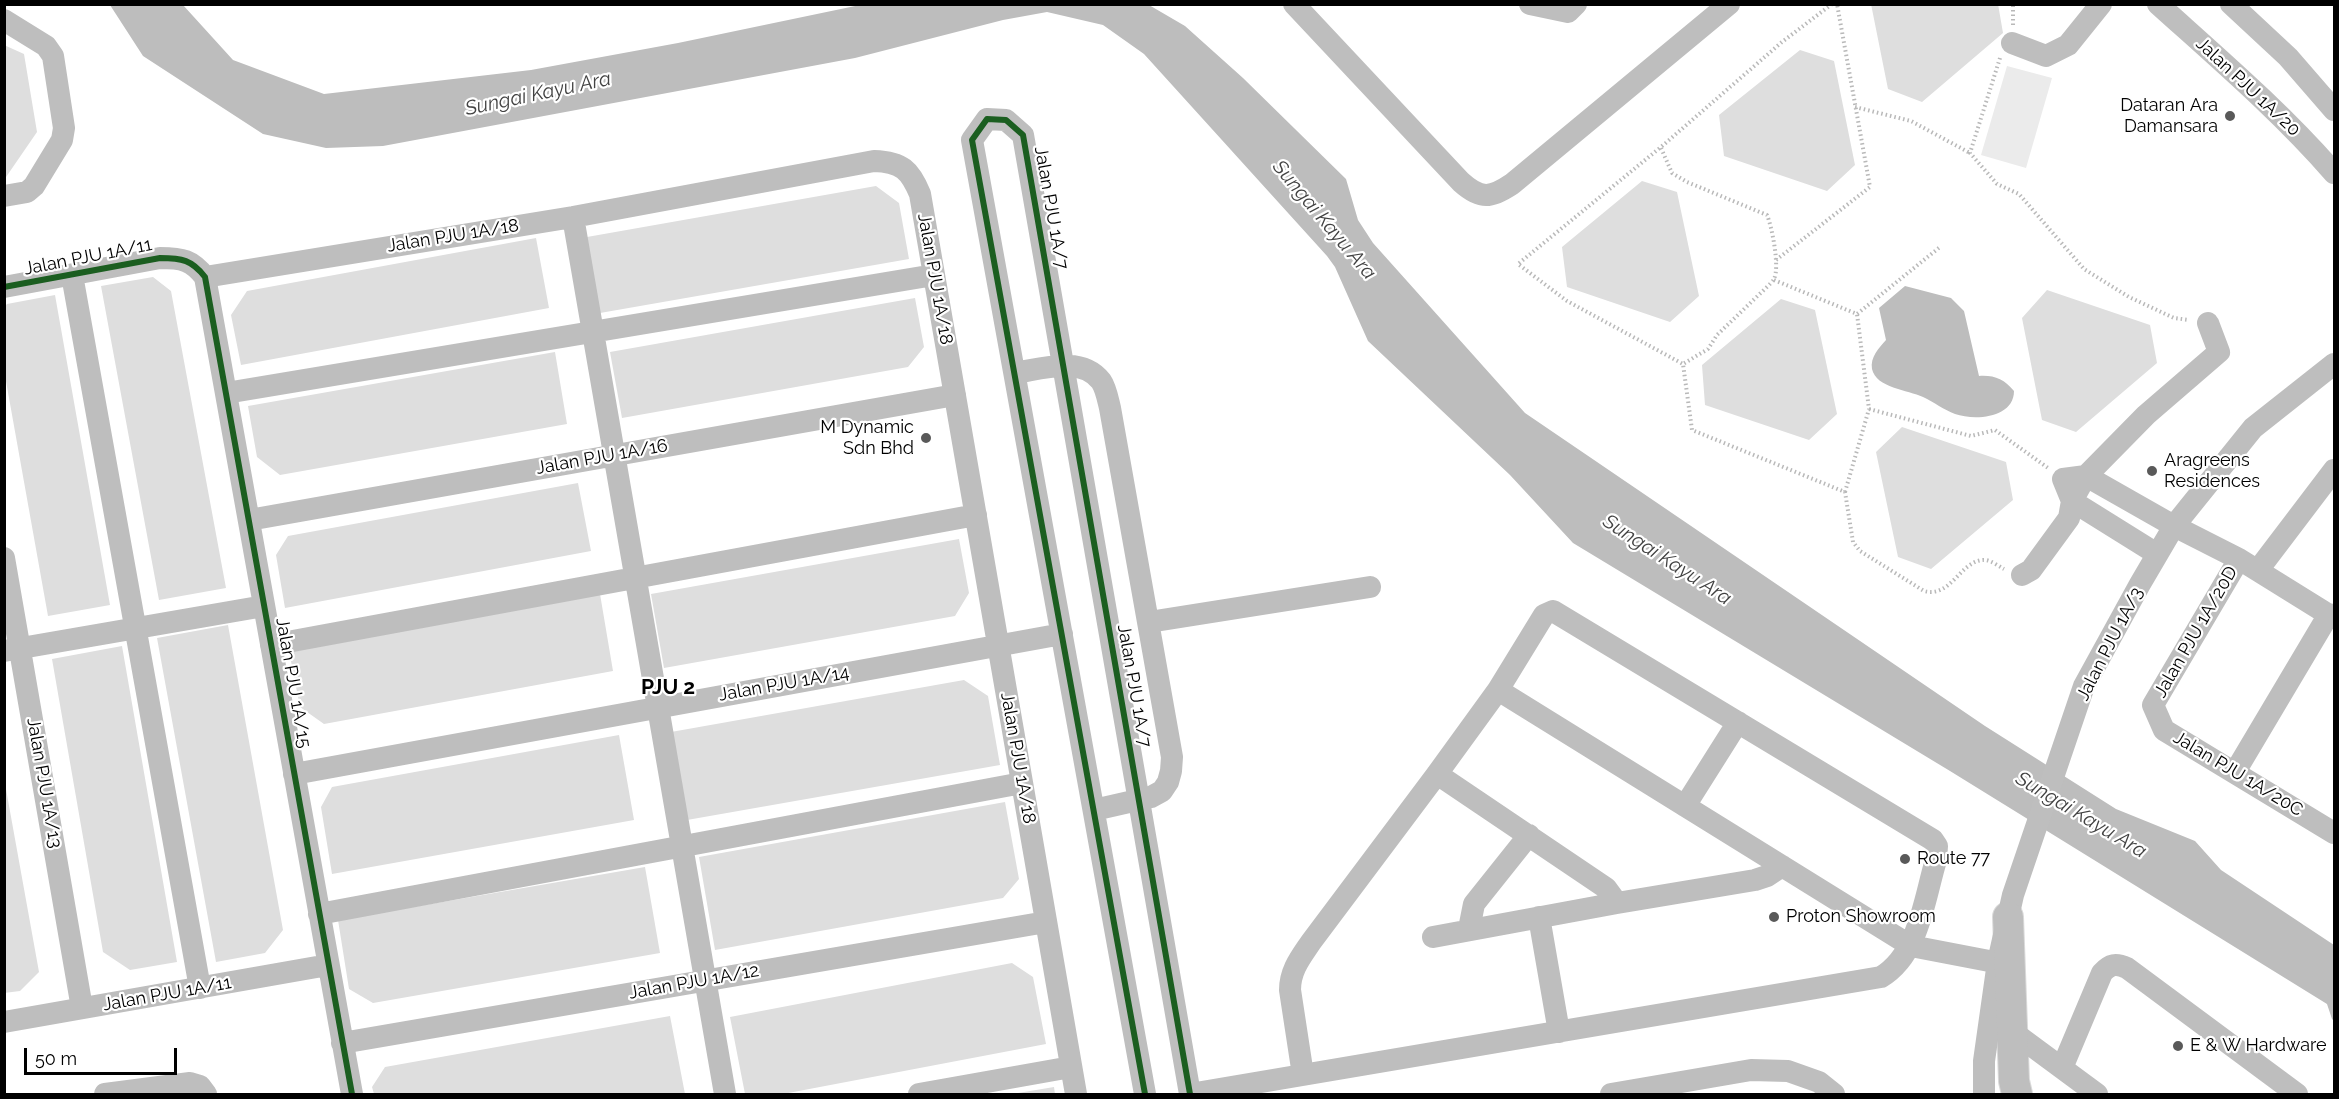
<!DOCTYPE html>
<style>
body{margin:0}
#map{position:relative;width:2339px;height:1099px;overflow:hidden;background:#fff;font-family:Raleway,sans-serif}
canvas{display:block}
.frame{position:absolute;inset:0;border:6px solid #000;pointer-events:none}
.scale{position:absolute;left:24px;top:1048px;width:153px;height:27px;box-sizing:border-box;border:3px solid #000;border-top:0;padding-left:8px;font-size:18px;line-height:21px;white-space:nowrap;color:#000;-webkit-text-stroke:4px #fff;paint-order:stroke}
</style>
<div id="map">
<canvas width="2339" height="1099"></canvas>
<div class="frame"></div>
<div class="scale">50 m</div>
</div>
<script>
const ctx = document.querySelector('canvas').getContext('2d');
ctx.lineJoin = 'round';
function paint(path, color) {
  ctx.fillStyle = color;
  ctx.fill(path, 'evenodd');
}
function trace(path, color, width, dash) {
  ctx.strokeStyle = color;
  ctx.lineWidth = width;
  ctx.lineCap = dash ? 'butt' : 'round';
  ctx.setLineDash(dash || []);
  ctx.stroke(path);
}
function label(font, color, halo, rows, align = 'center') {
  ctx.font = font + ' Raleway,sans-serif';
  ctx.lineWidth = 4.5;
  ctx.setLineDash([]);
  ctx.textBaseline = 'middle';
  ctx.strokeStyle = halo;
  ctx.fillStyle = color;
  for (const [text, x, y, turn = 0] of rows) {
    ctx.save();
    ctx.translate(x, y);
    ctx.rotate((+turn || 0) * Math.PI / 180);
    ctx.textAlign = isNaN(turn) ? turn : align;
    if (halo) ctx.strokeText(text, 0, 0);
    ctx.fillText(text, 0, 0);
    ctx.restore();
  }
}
const green = new Path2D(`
 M2007,66L2052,78L2026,168L1981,155Z`);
const water = new Path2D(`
 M110,5H183L233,60L324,94L531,70L678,43L860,5H1149L1185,26L1243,78L1346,179L1358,220L1373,243L1525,413L1985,726L2116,809L2195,841L2221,870L2334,945V1021L2332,1019L2327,1004L1950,771L1573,543L1510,475L1368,341L1335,267L1327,256L1144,54L1103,25L1047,12L1003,20L855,58L383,146L326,148L263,134L143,56Z
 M1905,286L1951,298L1964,311L1979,376C1994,375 2004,379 2014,391C2014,418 1975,421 1955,414C1944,410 1934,402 1923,397C1908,390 1876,388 1872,369C1870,357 1879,348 1886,340L1879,308Z`);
const building = new Path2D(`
 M1871,4H1998L2003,33L1922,102L1888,89Z
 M4,45L24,54L37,132L4,180Z
 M1800,50L1834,61L1855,165L1827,191L1724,156L1719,115Z
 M1642,181L1677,192L1699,296L1670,322L1567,287L1562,247Z
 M876,186L899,203L909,259L600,313L587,237Z
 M536,238L549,308L241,365L231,315L247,291Z
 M153,277L171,291L226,588L159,600L101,286Z
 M2047,290L2150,325L2157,363L2076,432L2042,420L2022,318Z
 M55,295L110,605L48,616L4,370V307L7,304Z
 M915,298L924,347L908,367L622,418L610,352Z
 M1781,299L1815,310L1837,414L1809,440L1705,405L1702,365Z
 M555,352L567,424L280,475L257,457L248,406Z
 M1902,427L2006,462L2013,500L1931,569L1898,557L1876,452Z
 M578,483L591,551L285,608L276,555L288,536Z
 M959,539L969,593L955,616L664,668L651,594Z
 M600,594L613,671L324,724L300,707L289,651Z
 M228,625L283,930L265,953L216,962L157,638Z
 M122,646L177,962L130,970L103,952L52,659Z
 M964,680L988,696L1000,765L687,820L671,732Z
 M619,735L634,820L332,874L321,807L332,787Z
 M4,778L39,972L20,991L4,993Z
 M1005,802L1019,879L1003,898L715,950L699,857Z
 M645,867L660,953L373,1003L349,989L338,920Z
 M1012,963L1033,977L1046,1044L783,1094H745L730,1017Z
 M670,1016L685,1094H374L372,1087L385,1067Z
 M1054,1087L1055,1094H1018V1093Z`);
const path = new Path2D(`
 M1832,4L1782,42L1661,147L1518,264L1567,301L1683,364L1692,430L1845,492L1853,542L1860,551L1924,591C1951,598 1959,563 1982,560C1990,559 1998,566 2004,569
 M2013,25V4
 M2000,58L1970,153L1997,184L2019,194L2084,269L2129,297L2174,318L2189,320
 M1855,107L1911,121L1970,153
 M1661,148L1672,173L1687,182L1767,215C1772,227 1780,267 1774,279C1774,280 1769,285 1768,286L1717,335L1708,349L1683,364
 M1776,260L1870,187L1837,4
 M1774,280L1857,314L1940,247
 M1869,409L1971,436L1995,430L2048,468
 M1845,492L1869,409L1857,314`);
const minor = new Path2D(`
 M1294,4L1461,182C1481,200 1491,198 1512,184L1729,4
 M1530,4L1568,12L1576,4
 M2158,4C2219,59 2281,112 2334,173
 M2231,4L2288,57L2334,110
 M4,20L46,46L53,56L64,128L62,140L34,186L27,192L4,196
 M2012,43L2046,56L2068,45L2101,4
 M573,217L725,1094
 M72,275L200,988
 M205,277L573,217L874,161C902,162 910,170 920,194L1076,1094
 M4,287L160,258C182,258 192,260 205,277L352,1094
 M1015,373C1041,369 1081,355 1101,381C1106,388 1108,400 1110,408L1172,757L1171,771L1168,782L1162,791L1151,797L1094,810
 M226,393L934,275
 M249,520L955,395
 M2157,554L2072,501L2063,479L2086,476L2174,526L2239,559L2334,618
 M4,558L82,1008
 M2239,559L2153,705L2164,730L2334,833
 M2258,570L2334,470
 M2022,575L2031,570L2069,518L2072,501L2086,476L2146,415L2219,352L2208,323
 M1149,622L1370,587
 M271,645L976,515
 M4,651L264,606
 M2235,772L2329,614
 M294,774L1062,634
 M1437,774L1606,888L1617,903
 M1685,806L1738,722
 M319,914L1022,783
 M1539,917L1559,1032
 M1469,929L1474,904L1529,835
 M1433,937L1617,903L1755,880L1767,876L1782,866
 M4,1022L328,965
 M2013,1032L2097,1094
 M342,1043L1046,922
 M2062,1068L2102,973C2110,964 2116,963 2127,968L2297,1094
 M1303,1075L1290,990C1290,970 1301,957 1311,942L1437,774L1498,690L1911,946L2010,965
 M105,1094L190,1083L200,1086L206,1094
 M919,1094L1071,1067
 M1145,1094L972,140L987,119L1006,120L1023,135L1190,1094
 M1190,1094L1881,977C1919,954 1924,900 1936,860L1937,846L1933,840L1553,611L1544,615L1498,690
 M1611,1094L1751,1070L1788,1071L1819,1082L1834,1094
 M1984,1094V1061L1998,962L2013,895L2084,686L2140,584L2174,526L2253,428L2334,364`);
const major = new Path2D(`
 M2008,917L2014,1081L2017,1094`);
const cycleway = new Path2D(`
 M4,287L160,258C182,258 192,260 205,277L352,1094
 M1145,1094L972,140L987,119L1006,120L1023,135L1190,1094`);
const markers = [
 [2230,116,6,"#595959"],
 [926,438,6,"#595959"],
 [2152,471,6,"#595959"],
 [1905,859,6,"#595959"],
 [1774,917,6,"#595959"],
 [2178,1046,6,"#595959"]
];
const streetNames = [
 ["Jalan PJU 1A/20",2248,87,43],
 ["Jalan PJU 1A/7",1051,208,80],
 ["Jalan PJU 1A/18",453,236,-9],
 ["Jalan PJU 1A/11",88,257,-11],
 ["Jalan PJU 1A/18",935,279,80],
 ["Jalan PJU 1A/16",602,457,-10],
 ["Jalan PJU 1A/20D",2196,632,-60],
 ["Jalan PJU 1A/3",2110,644,-63],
 ["Jalan PJU 1A/15",293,683,80],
 ["Jalan PJU 1A/14",784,684,-10],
 ["Jalan PJU 1A/7",1134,686,80],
 ["Jalan PJU 1A/18",1018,758,80],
 ["Jalan PJU 1A/20C",2238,774,31],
 ["Jalan PJU 1A/13",44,783,80],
 ["Jalan PJU 1A/12",694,982,-10],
 ["Jalan PJU 1A/11",167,994,-10]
];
const poiNames = [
 ["Dataran Ara",2218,106,"right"],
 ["Damansara",2218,127,"right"],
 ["M Dynamic",914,428,"right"],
 ["Sdn Bhd",914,449,"right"],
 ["Aragreens",2164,461],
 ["Residences",2164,482],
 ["Route 77",1917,859],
 ["Proton Showroom",1786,917],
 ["E & W Hardware",2190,1046]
];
const waterNames = [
 ["Sungai Kayu Ara",538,94,-12],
 ["Sungai Kayu Ara",1324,220,50],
 ["Sungai Kayu Ara",1667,560,33],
 ["Sungai Kayu Ara",2081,815,31]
];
const quarterNames = [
 ["PJU 2",668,688]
];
paint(green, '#ebebeb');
paint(water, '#bdbdbd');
paint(building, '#dedede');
trace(major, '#dbdbdb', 32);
trace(path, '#b9b9b9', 4, [1.5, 3]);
trace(minor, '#bebebe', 22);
trace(major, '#bebebe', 30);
trace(cycleway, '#1b5e20', 6);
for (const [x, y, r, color] of markers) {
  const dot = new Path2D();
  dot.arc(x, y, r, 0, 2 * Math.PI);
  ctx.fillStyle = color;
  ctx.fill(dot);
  trace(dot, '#fff', 2);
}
label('18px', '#000', '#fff', streetNames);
label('18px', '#000', '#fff', poiNames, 'left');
label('italic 20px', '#424242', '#fff', waterNames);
label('bold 21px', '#000', '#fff', quarterNames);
</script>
